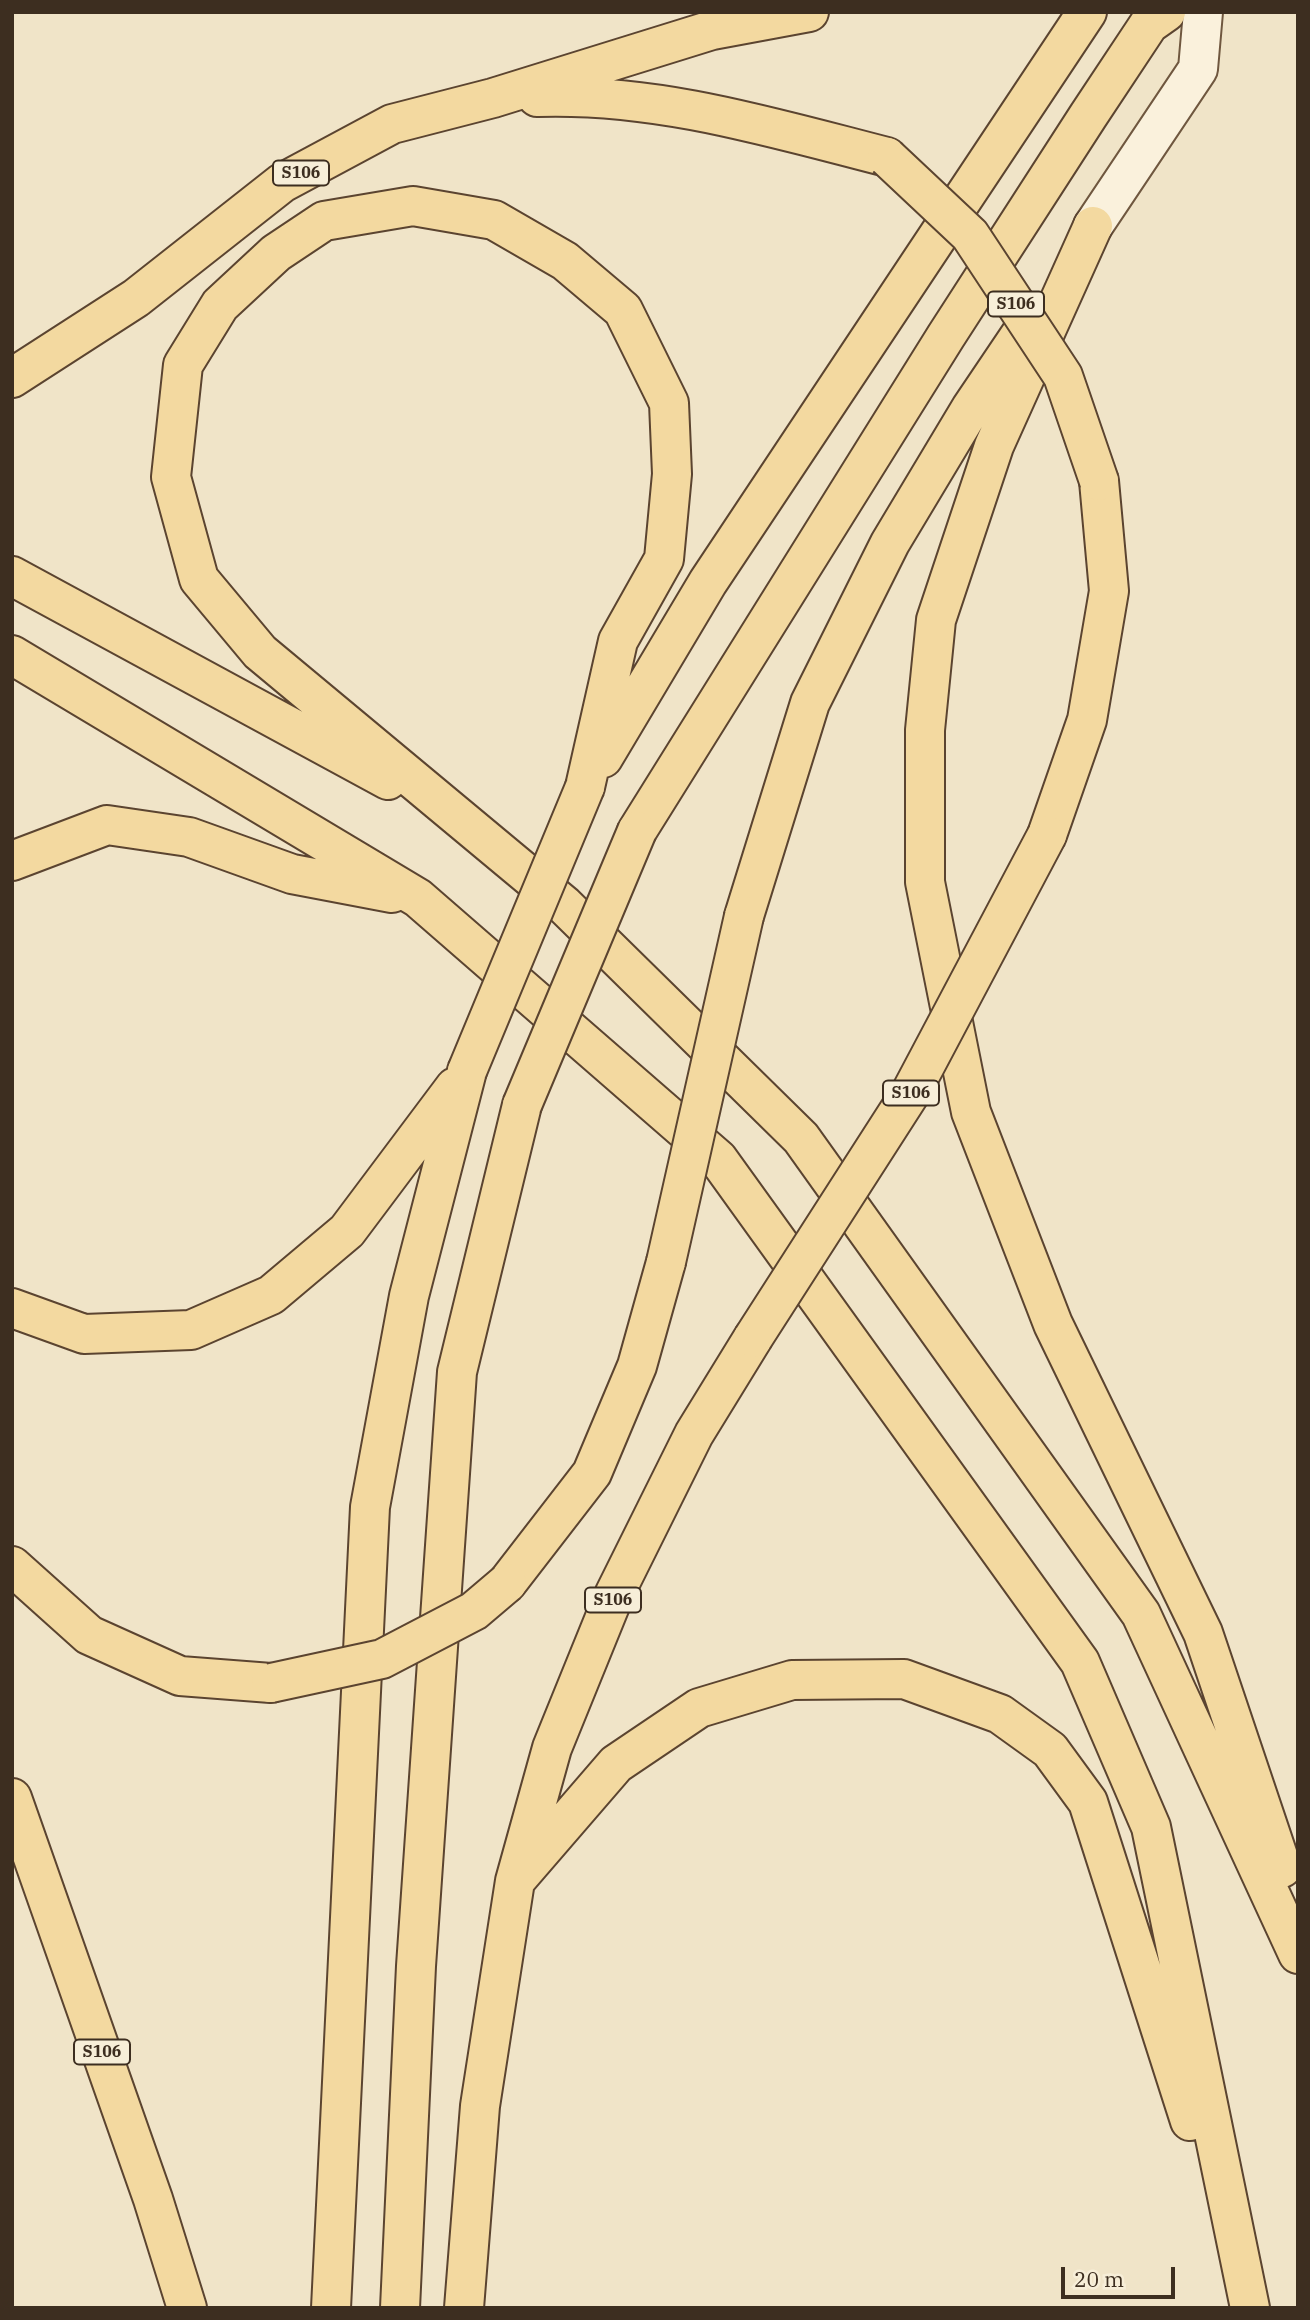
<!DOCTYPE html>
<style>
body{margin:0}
#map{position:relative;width:1310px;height:2320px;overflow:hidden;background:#f0e4c8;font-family:"IBM Plex Serif",serif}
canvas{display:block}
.frame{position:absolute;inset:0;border:14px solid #3d2e20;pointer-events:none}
.scale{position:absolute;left:1061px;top:2267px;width:114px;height:32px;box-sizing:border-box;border:4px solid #3d2e20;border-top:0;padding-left:9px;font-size:21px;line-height:24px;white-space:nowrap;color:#3d2e20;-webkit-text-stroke:5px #f7eed8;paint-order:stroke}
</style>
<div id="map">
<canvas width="1310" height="2320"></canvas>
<div class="frame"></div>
<div class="scale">20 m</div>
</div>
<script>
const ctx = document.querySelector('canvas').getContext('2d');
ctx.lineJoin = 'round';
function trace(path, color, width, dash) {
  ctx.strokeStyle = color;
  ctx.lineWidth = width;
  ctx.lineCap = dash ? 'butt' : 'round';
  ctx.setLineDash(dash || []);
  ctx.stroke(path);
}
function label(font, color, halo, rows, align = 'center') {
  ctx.font = font + ' "IBM Plex Serif",serif';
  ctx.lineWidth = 5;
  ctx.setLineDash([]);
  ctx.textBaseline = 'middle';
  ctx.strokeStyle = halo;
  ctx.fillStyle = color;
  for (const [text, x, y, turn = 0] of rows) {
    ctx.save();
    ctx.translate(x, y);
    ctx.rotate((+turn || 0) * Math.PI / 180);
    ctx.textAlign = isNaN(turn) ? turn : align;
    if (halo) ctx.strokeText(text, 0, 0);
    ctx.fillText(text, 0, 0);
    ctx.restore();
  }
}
const secondary = new Path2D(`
 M1093,226L1198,69L1203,12`);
const primary = new Path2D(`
 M537,97C658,93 770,127 887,157
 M1093,226L994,446L936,620L925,730V882L971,1112L1053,1324L1203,1633L1282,1868
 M12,378L136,298L282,183L392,124L493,98L712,30L809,12
 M12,576L388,780
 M12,655L418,898L718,1159L1080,1662L1151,1827L1250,2308
 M603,758L708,582L1087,12
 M585,787L618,641L664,559L672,474L669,403L623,310L565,261L494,220L413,206L324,221L276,253L220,305L183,365L171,477L199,579L260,652L564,905L801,1138L1141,1614L1298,1954
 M637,831L946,336L1088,116L1149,24L1166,12
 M1047,835L1087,720L1109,591L1099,481
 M12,861L107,825L189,837L292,874L392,893
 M744,916L810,703L890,543L971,408L1033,316
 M12,1308L84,1334L191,1330L271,1295L347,1231L455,1087
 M12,1566L89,1635L180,1676L271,1683
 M507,1583L592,1473L637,1366L666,1262
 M12,1798L153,2199L187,2308
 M515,1881L616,1764L699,1708L792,1680L904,1679L1000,1714L1050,1750L1088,1802L1190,2121
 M331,2308L370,1507L409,1296L467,1071
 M400,2308L416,1966L457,1372L522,1105
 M464,2308L480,2106L515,1881L552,1748L615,1593L694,1434L753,1338`);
const primaryBridge = new Path2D(`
 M887,157L970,235L1063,376L1099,481
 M467,1071L585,787
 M522,1105L637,831
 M666,1262L744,916
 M753,1338L911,1092L1047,835
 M271,1683L382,1659L474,1611L507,1583`);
const shields = [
 [301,173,56],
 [1016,304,56],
 [911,1093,56],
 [613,1600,56],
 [102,2052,56]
];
const shieldNames = [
 ["S106",301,173],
 ["S106",1016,304],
 ["S106",911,1093],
 ["S106",613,1600],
 ["S106",102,2052]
];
trace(secondary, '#6f573f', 42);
trace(primary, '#5b4430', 42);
trace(secondary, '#faf1dc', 38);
trace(primary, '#f3d9a0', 38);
trace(primaryBridge, '#5b4430', 42, []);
trace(primaryBridge, '#f3d9a0', 38);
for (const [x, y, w] of shields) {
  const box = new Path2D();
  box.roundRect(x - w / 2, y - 12.5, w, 25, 5);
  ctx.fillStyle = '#f7eed8';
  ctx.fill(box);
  trace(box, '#3d2e20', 2);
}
label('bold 16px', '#3d2e20', null, shieldNames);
</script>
